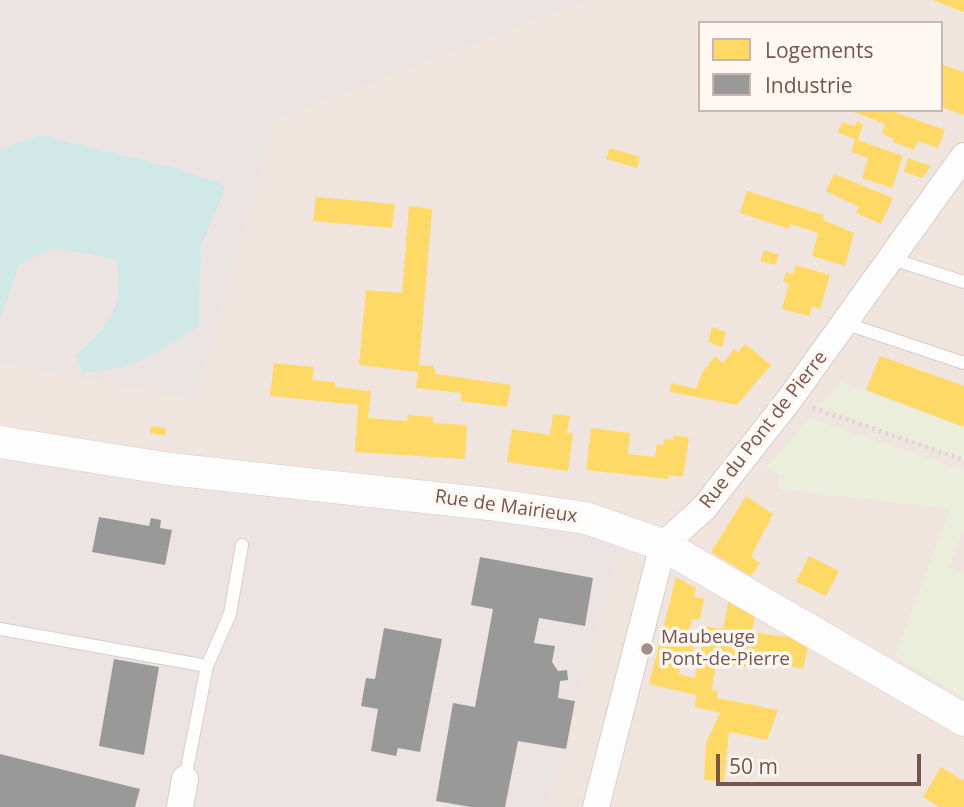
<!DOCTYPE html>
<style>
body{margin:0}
#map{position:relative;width:964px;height:807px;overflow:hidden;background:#f8f3f0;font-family:"Open Sans",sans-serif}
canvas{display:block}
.legend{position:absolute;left:698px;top:21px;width:245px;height:91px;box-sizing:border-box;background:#fef7f2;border:2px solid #c8b6b1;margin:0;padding:9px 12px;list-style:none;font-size:21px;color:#76554f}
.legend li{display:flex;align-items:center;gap:14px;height:35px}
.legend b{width:35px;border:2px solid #c8b6b1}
.scale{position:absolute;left:716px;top:754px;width:205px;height:32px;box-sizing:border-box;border:4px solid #76554f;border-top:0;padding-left:9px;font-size:21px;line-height:24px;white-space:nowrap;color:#76554f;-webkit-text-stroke:5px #fef7f2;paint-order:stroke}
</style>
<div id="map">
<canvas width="964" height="807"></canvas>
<ul class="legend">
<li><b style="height:19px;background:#ffd966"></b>Logements</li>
<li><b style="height:19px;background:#999"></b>Industrie</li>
</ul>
<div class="scale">50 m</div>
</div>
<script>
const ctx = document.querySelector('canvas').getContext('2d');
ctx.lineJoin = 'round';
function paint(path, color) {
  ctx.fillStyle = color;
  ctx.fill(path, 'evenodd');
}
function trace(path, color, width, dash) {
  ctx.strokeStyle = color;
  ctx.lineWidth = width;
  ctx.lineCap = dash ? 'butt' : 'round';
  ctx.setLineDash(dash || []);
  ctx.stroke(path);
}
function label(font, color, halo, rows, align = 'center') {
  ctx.font = font + ' "Open Sans",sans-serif';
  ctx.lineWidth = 7;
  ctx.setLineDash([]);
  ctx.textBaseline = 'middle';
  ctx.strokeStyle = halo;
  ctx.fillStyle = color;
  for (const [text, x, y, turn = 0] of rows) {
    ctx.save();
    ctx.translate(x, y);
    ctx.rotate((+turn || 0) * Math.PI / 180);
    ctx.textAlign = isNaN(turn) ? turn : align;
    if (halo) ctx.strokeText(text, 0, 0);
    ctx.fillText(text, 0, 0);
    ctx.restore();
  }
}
const residential = new Path2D(`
 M0,0H964V807H0ZM700,23H941V110H700Z`);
const industrial = new Path2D(`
 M0,0H587L277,119L196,400L0,363Z
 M0,448L624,535L547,807H0Z`);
const green = new Path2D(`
 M841,382L964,428V459L818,406Z
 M810,418L964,470V527L949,568L964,573V698L895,656L950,509L778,489L780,475L766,468Z`);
const water = new Path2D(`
 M40,135L174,168L226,186L201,247L198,326C154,355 136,369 82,373L76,355C109,323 126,308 116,259L53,248L19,265L0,322V150Z`);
const homes = new Path2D(`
 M933,0H964V12L945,5Z
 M941,64L964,72V115L941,107Z
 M849,110H889L945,130L938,148L918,141L914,150L893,142L894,139L882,134L885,124Z
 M857,121L863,124L858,140L903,156L892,188L862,178L868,158L851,152L855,139L838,133L842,122L855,126Z
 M610,148L640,157L637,168L606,159Z
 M908,158L931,166L922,178L904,172Z
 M834,174L893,198L881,224L856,213L859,207L826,191Z
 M747,191L824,215L823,220L854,233L845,266L812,256L818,233L790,224L789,229L740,213Z
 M316,197L395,204L392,228L313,221Z
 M409,206L432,209L419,365L433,366L436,374L511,385L507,407L461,401V393L416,388L418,372L359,365L366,290L402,293Z
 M764,250L779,255L775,265L760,261Z
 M796,265L830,275L820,309L812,306L809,316L782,309L789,284L783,282L786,272L793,274Z
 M712,327L726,332L722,347L708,342Z
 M745,344L771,365L737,405L670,392L671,383L696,389L702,373L715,356L723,363L734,349L738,352Z
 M880,356L964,386V427L866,390Z
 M274,363L314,367L312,380L335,382V387L371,391L368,418L407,421L408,415L433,417V423L467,425L465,459L355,452L358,405L270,396Z
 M553,414L570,416L567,433L573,434L568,471L507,462L512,429L550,435Z
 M151,426L166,428L165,436L150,433Z
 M591,428L630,433L628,454L655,457L657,444L663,445L664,439L673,440L674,435L689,438L683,477L668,475V479L586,470Z
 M746,496L773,514L751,557L760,563L751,576L711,552Z
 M809,556L839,571L826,596L796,582Z
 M676,577L696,588L694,597L704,598L700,620L692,619L687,637L695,640L692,659L683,657L679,674L695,678L705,626L723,629L729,598L755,615L752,632L794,638L808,647L803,669L747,657L745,668L716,664L712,690L718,691L717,698L778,710L767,740L729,732L724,782L704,780L706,743L720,713L695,707L696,695L649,684Z
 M941,767L964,781V807H939L923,797Z`);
const industry = new Path2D(`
 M99,517L149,526L151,518L161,520L160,528L172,530L165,565L92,552Z
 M480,557L593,578L585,626L539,618L534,643L555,646L552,662L558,671L567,670L568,680L560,681L558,698L575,701L566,749L518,741L505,807H471L436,801L453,703L475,707L493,609L471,605Z
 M384,628L442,639L420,752L398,748L396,756L371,751L378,709L361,706L366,678L375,679Z
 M114,659L159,667L144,755L99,746Z
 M0,754L140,789L135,807H0Z`);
const path = new Path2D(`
 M813,408L964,460`);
const service = new Path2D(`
 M892,259L964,282
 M847,324L964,363
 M0,629L207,666
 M185,779L207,666L230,614L242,545`);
const minor = new Path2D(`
 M180,807L185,779
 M596,807L663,545L704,508L789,400L964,156`);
const tertiary = new Path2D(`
 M0,442L170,469L489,504L586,518L663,545L964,720`);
const markers = [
 [647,649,7,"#a48c87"]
];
const streetNames = [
 ["Rue du Pont de Pierre",764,430,-52],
 ["Rue de Mairieux",506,507,8]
];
const poiNames = [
 ["Maubeuge",661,638],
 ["Pont-de-Pierre",661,660]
];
paint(residential, '#f0e4de');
paint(industrial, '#ece4e2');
paint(green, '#eaeedb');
paint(water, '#d1e9e6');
paint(homes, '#ffd966');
paint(industry, '#999');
trace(service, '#d7cecc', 14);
trace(minor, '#d7cecc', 28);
trace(tertiary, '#d7cecc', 33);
trace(path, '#dad1d0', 4.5, [2, 5]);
trace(service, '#fefdfd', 12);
trace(minor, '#fefdfd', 26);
trace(tertiary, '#fefdfd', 32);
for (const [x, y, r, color] of markers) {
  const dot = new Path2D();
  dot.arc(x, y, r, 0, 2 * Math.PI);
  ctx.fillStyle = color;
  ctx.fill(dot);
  trace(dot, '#fef7f2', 2.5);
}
label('19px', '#76554f', '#fef7f2', streetNames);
label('19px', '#76554f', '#fef7f2', poiNames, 'left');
</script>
